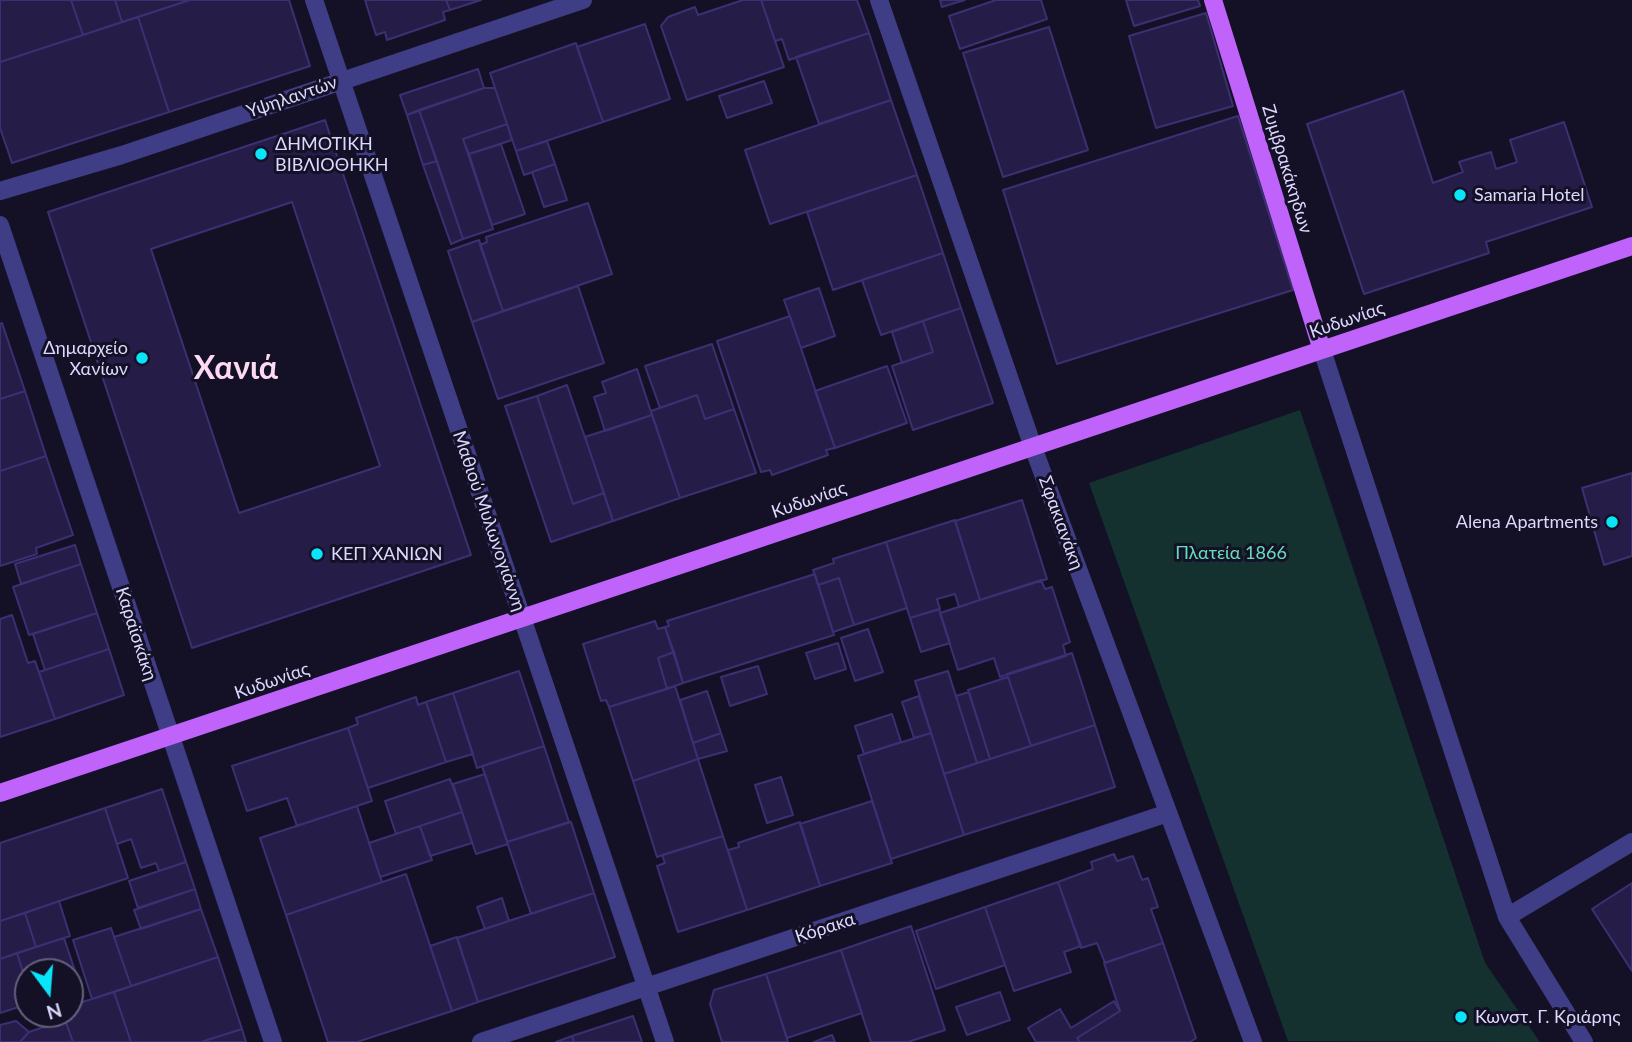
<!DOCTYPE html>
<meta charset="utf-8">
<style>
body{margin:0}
#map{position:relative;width:1632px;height:1042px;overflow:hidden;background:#141127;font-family:Lato,sans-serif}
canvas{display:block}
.north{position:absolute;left:14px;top:958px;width:70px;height:70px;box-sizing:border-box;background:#141127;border:2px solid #64617d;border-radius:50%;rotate:164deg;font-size:19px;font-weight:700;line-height:28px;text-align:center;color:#dcd8fe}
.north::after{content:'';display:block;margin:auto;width:24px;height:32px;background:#0ae4f8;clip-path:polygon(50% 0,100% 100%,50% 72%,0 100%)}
</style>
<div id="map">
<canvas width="1632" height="1042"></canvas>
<div class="north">N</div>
</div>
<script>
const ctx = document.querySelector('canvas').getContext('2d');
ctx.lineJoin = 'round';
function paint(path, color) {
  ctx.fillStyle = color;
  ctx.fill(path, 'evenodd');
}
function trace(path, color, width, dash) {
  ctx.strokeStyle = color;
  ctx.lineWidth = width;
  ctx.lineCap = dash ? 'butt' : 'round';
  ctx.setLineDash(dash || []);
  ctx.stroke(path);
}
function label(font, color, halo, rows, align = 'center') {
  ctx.font = font + ' Lato,sans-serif';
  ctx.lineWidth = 6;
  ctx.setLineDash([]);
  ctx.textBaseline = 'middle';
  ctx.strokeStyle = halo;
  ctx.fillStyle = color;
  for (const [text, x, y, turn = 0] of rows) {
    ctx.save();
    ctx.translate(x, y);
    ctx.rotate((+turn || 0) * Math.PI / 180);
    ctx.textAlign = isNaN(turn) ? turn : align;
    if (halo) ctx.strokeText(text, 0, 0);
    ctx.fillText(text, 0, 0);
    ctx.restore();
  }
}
const green = new Path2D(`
 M1300,410L1485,963L1540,1042L1288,1041L1089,483Z`);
const building = new Path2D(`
 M0,0H71L83,35L0,62Z
 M71,0H115L122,22L83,35Z
 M115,0H190L122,22Z
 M190,0H289L310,66L169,112L138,17Z
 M365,0H446L450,10L443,12L445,20L387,40L385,32L376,35Z
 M446,0H481L450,10Z
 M743,0H761L784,67L687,100L661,26L668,17L695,7L698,15Z
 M761,0H857L869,33L789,60L782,39L775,41Z
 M940,0H965L942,7Z
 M996,0H1041L1047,19L960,49L949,16Z
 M1126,0H1198L1200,6L1134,26Z
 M1206,13L1233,106L1156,128L1129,36Z
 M138,17L169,112L12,163L0,128V62Z
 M645,24L670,99L603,122L577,47Z
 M1049,27L1088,150L1003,177L963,53Z
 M869,33L891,100L819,124L796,57Z
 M576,43L603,122L516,151L490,73Z
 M478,69L484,88L407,115L400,95Z
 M764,81L772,103L727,118L719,96Z
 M484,88H495L507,124L463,139L493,229L463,239L419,110Z
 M1403,91L1433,183L1463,172L1459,162L1491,152L1496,169L1517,162L1510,140L1564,122L1592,207L1486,242L1489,253L1364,294L1307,124Z
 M891,100L917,175L770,224L745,150Z
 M419,110L437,161L423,165L407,115Z
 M1238,116L1293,290L1057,364L1003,190Z
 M325,120L471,555L192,648L48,212ZM292,202L380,466L239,513L151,249Z
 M507,124L512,140L469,154L463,139Z
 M547,141L555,164L524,175L516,151Z
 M501,144L525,214L492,225L469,154Z
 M437,161L463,239L451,244L423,165Z
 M555,164L567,200L544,207L532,172Z
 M917,175L943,253L833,290L807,212Z
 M588,203L612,274L503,311L480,245L487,242L486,237Z
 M479,240L503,311L472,322L448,251Z
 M943,253L961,308L881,335L862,280Z
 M578,286L604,363L498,399L472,322Z
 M819,288L835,336L801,348L784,300Z
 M961,308L993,403L913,430L892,366L933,352L923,321Z
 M790,316L835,448L826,450L828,455L772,475L770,470L761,472L717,341Z
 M923,321L933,352L902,363L892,332Z
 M2,323L25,391L0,399V324Z
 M712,344L734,409L705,419L697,395L660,408L645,366Z
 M887,366L907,423L835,448L815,391Z
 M637,369L652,415L605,431L594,397L606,393L602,382Z
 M567,385L604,493L573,504L537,396Z
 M25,391L46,456L0,471V399Z
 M697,395L705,419L734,409L756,473L680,498L651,411Z
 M537,396L573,504L604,493L613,521L551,542L505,406Z
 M652,415L680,498L613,521L585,437Z
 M46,456L73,535L36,548L37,554L0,566V471Z
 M1632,473V556L1604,565L1582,488Z
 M1022,500L1047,579L980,600L955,521Z
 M955,520L980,600L959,607L955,594L937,599L940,609L910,618L886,542Z
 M886,542L907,608L854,625L839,578L818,585L813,570L834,563L833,559Z
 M75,545L81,564L21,584L15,564Z
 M81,564L97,613L29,635L13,587Z
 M815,574L834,635L683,683L665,627L669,626L667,621Z
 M839,578L854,625L833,632L818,585Z
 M1041,580L1045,589L1052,587L1070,642L1063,645L1066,656L1000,677L994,658L958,670L940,613Z
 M939,609L950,643L921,652L910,618Z
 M97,613L109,649L45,670L33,634Z
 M12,615L28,663L35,661L55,719L0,737V619Z
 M655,621L658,629L665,627L674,652L658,658L667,689L609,707L606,700L601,701L583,644Z
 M868,629L883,672L855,681L841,638Z
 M838,643L846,669L815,679L806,653Z
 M109,649L124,695L55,719L39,672Z
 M674,652L683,683L667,689L658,658Z
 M1072,653L1095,725L1031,746L1007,674Z
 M758,666L767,694L730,706L721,677Z
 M519,671L544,746L477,768L453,693Z
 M948,671L977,763L944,774L915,681Z
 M1008,677L1031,746L990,759L968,690Z
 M675,686L698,759L633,781L609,707Z
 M707,691L721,733L693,743L680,700Z
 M969,692L990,759L977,763L956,696Z
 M453,693L473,754L446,762L426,702Z
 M919,696L931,733L914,738L902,702Z
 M416,697L418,705L426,702L446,762L368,788L348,728L358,724L356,718Z
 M892,714L901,742L864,754L855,726Z
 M1095,725L1115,787L964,835L944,774Z
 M348,728L372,801L297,826L287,798L247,811L232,766Z
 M721,733L727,751L698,759L693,743Z
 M931,733L964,835L891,859L858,756Z
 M544,746L569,822L507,842L482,766Z
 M698,759L723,836L657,857L633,781Z
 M485,774L508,844L476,854L453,784Z
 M781,777L793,815L767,823L755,785Z
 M450,779L462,812L396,834L385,801Z
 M162,789L186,862L159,871L156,863L141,868L131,839L117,844L105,808Z
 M872,801L892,863L820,886L800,824Z
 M357,806L382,882L286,915L260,838Z
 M105,808L128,878L0,921V843Z
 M462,812L472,843L430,856L420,826Z
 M571,822L594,893L531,914L507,842Z
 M800,822L820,886L747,910L728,850L739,847L738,843Z
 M420,826L432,860L380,877L369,843Z
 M723,836L747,910L678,932L657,866L665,863L662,855Z
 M1114,854L1117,861L1133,856L1142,880L1148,878L1158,907L1151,909L1163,943L1105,963L1097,943L1081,948L1058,882L1093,869L1091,862Z
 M186,862L195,889L138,908L129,881Z
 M406,874L452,1011L357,1042H328L286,915Z
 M1058,882L1081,946L1064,952L1071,972L1014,991L985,907Z
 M1632,883V971L1592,909Z
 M195,889L201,909L141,929L134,910Z
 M594,893L615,957L478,1002L457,938Z
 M502,898L509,921L485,929L477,907Z
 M59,901L70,936L36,947L25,913Z
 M985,907L1005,965L936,989L916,931Z
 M201,909L218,957L131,986L114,937Z
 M25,913L36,947L0,959V921Z
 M911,926L945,1030L908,1042H871L841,950Z
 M111,928L131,986L92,999L73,940Z
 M457,937L478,1002L452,1011L430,946Z
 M64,938L81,989L70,992V972H28V988L17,953Z
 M1163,943L1196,1038L1190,1042H1080L1077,1038L1120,1011L1104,963Z
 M841,950L862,1013L787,1038L766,974Z
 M17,953L28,988V1004L0,1013V959Z
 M218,957L242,1029L201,1042H131L114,992Z
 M766,974L788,1042H722L710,1004L714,990Z
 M114,992L131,1042H73L63,1014H70V1006Z
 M1000,992L1010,1020L967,1035L956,1007Z
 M1114,1001L1120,1011L1077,1038L1080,1042H1036L1028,1028L1060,1009L1071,1028Z
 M633,1016L642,1042H574L572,1036Z
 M65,1020L73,1042H20L29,1032Z
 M16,1021L29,1032L20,1042H0V1025Z
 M242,1029L246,1042H201Z
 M832,1035L835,1042H814Z
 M572,1036L574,1042H556Z`);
const minor = new Path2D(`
 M314,0L665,1042
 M879,0L1033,447L1253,1042
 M0,191L122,155L583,0
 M0,225L273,1042
 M1322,350L1507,917L1584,1042
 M1507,917L1632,842
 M481,1042L1168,813`);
const major = new Path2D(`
 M1213,0L1322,350
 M0,793L1632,246`);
const markers = [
 [261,154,7,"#0ae4f8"],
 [1460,195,7,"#0ae4f8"],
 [142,358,7,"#0ae4f8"],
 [1612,522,7,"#0ae4f8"],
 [317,554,7,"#0ae4f8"],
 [1461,1017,7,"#0ae4f8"]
];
const streetNames = [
 ["Υψηλαντών",292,97,-19],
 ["Ζυμβρακάκηδων",1287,169,73],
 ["Κυδωνίας",1347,320,-19],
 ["Κυδωνίας",809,500,-19],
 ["Μαθιού Μυλωνογιάννη",489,521,71],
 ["Σφακιανάκη",1061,523,70],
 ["Καραϊσκάκη",136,634,72],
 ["Κυδωνίας",272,681,-19],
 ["Κόρακα",825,928,-18]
];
const poiNames = [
 ["ΔΗΜΟΤΙΚΗ",275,144],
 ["ΒΙΒΛΙΟΘΗΚΗ",275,165],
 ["Samaria Hotel",1474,195],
 ["Δημαρχείο",128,348,"right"],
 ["Χανίων",128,369,"right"],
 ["Alena Apartments",1598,522,"right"],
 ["ΚΕΠ ΧΑΝΙΩΝ",331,554],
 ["Κωνστ. Γ. Κριάρης",1475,1017]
];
const parkNames = [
 ["Πλατεία 1866",1231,553]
];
const townNames = [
 ["Χανιά",236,369]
];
paint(green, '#143130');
paint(building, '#251d48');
trace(building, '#3c3073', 2);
trace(minor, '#3f3d85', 18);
trace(major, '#bf63fa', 18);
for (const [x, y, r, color] of markers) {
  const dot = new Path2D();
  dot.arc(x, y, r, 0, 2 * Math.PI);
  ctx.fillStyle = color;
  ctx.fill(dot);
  trace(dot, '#141127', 2.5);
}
label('18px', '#dcd8fe', '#141127', streetNames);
label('18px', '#dcd8fe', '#141127', poiNames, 'left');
label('18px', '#65ddbd', '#141127', parkNames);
label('bold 32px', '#fedaf2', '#141127', townNames);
</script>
